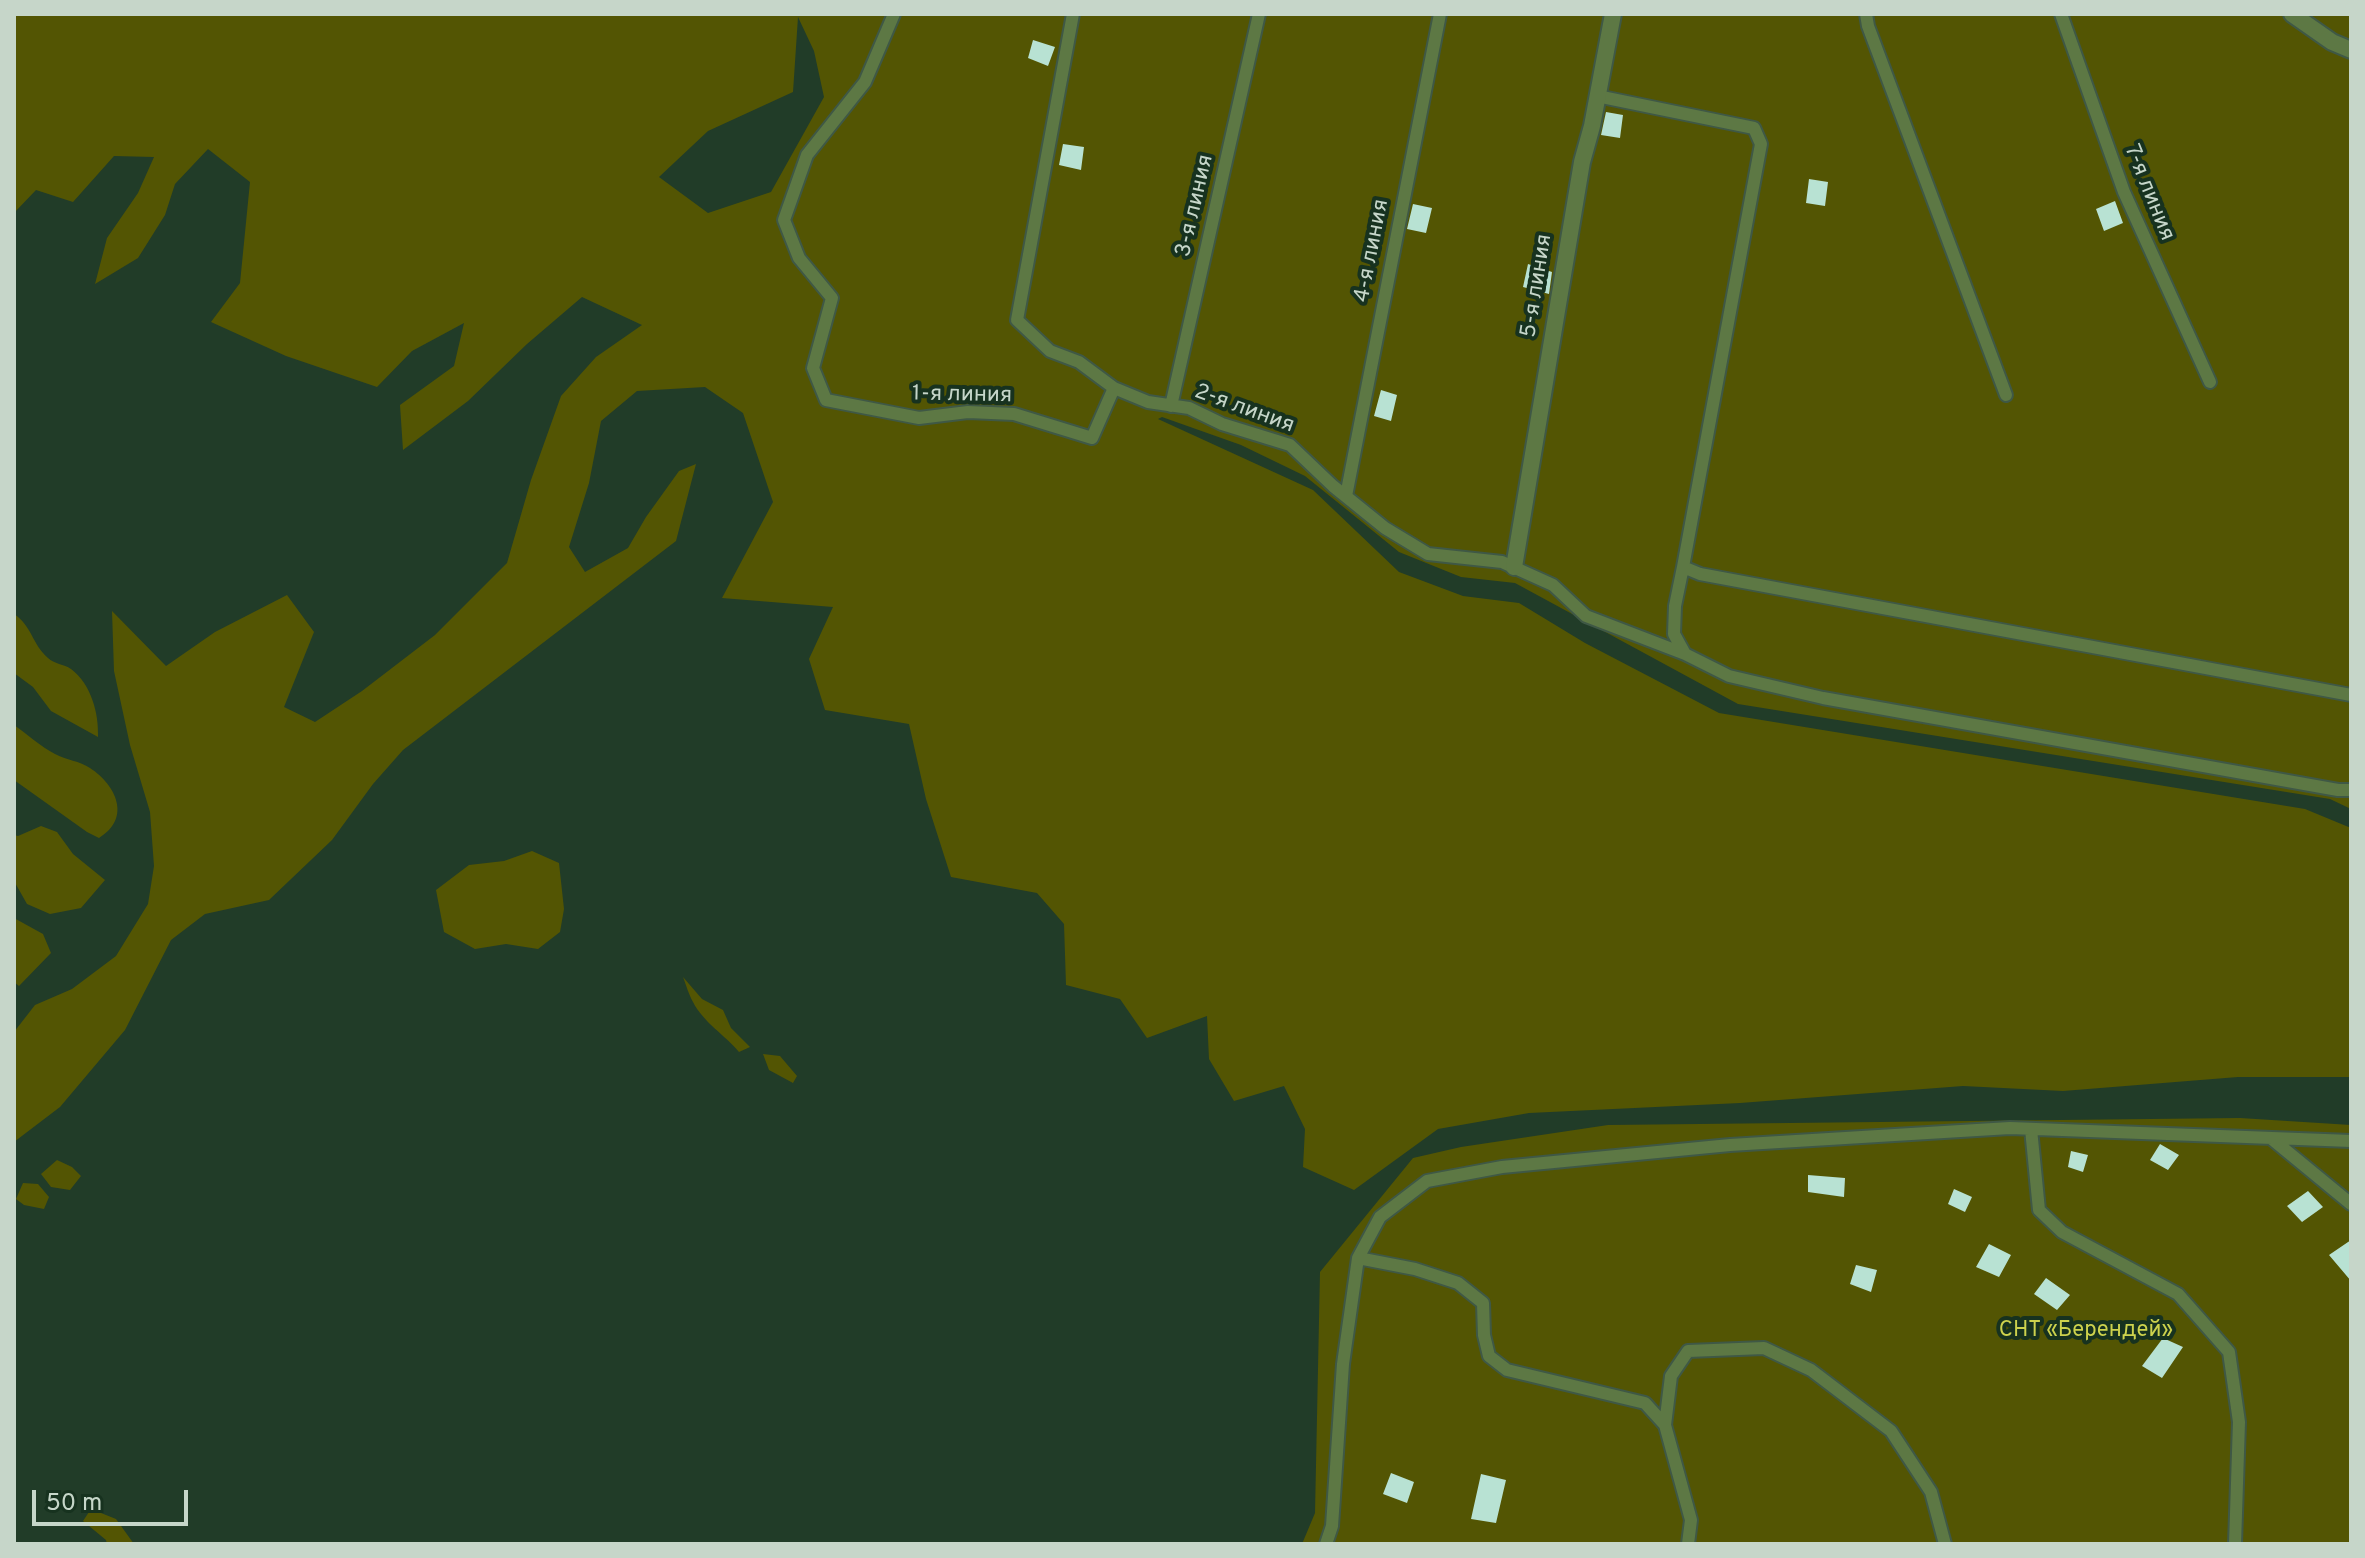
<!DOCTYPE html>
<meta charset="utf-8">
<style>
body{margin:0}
#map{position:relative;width:2365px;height:1558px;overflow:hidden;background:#213c28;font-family:Overpass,sans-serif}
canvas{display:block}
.frame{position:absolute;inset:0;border:16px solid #c6d6c9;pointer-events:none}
.scale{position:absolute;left:32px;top:1490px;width:156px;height:36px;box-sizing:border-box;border:4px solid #c6d6c9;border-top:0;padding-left:10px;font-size:24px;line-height:28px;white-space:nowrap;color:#c6d6c9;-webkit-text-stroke:6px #17321f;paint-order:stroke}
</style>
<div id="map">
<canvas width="2365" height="1558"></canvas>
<div class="frame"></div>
<div class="scale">50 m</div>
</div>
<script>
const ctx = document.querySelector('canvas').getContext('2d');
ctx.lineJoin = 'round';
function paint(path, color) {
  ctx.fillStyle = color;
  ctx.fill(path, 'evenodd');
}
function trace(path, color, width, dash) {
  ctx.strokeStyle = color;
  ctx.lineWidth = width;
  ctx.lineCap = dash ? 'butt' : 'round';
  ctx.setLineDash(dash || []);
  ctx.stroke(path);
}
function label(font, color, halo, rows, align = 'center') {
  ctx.font = font + ' Overpass,sans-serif';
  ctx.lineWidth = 8;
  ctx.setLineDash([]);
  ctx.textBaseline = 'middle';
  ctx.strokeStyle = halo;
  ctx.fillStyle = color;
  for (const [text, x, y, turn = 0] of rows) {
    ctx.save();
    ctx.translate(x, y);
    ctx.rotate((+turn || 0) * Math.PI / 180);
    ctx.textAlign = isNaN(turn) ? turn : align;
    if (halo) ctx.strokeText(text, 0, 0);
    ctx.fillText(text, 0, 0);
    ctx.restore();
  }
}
const green = new Path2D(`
 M14,14H2351V809L2330,799L1738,704L1515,583L1461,577L1399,552L1305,476L1241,445L1162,417L1158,419L1313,490L1399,572L1463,596L1519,603L1585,643L1719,713L2305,809L2351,828V1077H2238L2063,1091L1963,1086L1740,1103L1529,1113L1438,1129L1354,1190L1303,1167L1305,1129L1284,1086L1234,1101L1209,1059L1207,1016L1147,1038L1120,999L1066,985L1064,924L1037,893L951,877L926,799L909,724L825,710L809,659L833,607L722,598L773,502L743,413L705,387L637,391L601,421L589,483L569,547L585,572L628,548L646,517L679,471L696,464L676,541L403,750L373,784L332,840L269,900L205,914L171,940L125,1030L60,1107L14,1142V1032L35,1005L72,989L116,956L148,904L154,866L150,812L130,745L114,671L112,611L166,666L215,632L287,595L314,632L284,707L315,722L362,691L435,635L507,563L531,480L561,396L596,357L642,325L582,297L527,344L468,401L403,450L400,405L454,366L464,323L412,351L377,387L286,356L211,322L240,283L250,182L208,149L175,184L165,215L138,258L95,284L107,238L138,193L154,157L114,156L73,202L36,190L14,213ZM798,17L814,51L824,97L771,192L708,213L659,177L708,131L793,92Z
 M14,614C32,626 32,644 48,658C54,664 64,664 71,669C91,684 99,713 98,737L51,711L33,687L14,673Z
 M14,725C27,734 41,747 55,754C66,760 80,761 90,768C116,785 132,818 99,838L87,832L14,780Z
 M41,826L57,832L73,854L105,880L81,908L50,914L27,904L14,881V835L18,836Z
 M532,851L559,863L564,909L560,932L538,949L506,944L475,949L444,932L436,890L469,865L504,861Z
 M14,918L43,934L51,953L19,986L14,982Z
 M683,977L702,999L723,1010L731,1028L750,1047L739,1052C725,1035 703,1022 693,1002C689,995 686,985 683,977Z
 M763,1054L780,1056L797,1076L793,1083L769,1070Z
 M2240,1118L2351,1125V1544H1302L1315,1513L1320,1272L1413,1158L1461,1147L1608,1125Z
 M57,1160L72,1167L81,1176L70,1190L51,1187L41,1174Z
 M23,1183L38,1184L49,1197L44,1209L24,1205L16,1199Z
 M91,1509L116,1519L134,1544H107L106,1540L83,1521Z`);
const building = new Path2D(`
 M1033,40L1055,47L1048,66L1028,58Z
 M1606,112L1623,115L1620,138L1601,135Z
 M1063,144L1084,147L1081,170L1059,165Z
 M1809,179L1828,182L1825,206L1806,203Z
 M2115,201L2123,223L2104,231L2096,209Z
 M1413,204L1432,208L1426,233L1407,229Z
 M1528,264L1552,272L1549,294L1523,287Z
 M1381,390L1397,395L1391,421L1374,416Z
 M2160,1144L2179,1155L2168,1170L2150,1160Z
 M2071,1151L2088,1155L2083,1172L2068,1167Z
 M1808,1175L1845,1178L1844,1197L1808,1192Z
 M1954,1189L1972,1197L1965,1212L1948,1204Z
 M2308,1191L2323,1207L2302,1222L2287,1206Z
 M2351,1240V1281L2329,1255Z
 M1989,1244L2011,1255L1999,1277L1976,1267Z
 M1856,1265L1877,1270L1871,1292L1850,1284Z
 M2046,1278L2070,1295L2057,1310L2034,1294Z
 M2163,1338L2183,1347L2162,1378L2142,1366Z
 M1391,1473L1414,1482L1407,1503L1383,1494Z
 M1481,1474L1506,1480L1496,1523L1471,1519Z`);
const service = new Path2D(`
 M894,14L865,82L807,155L784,220L799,258L832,298L813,368L826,400L919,418L968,412L1014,414L1092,438L1114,388
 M1073,14L1017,320L1050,351L1079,362L1114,388L1148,402L1189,408L1222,424L1290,445L1333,486L1385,528L1428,554L1502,562L1553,585L1586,616L1685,654
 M1866,14L1868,26L2006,395
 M2061,14L2124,192L2210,382
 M1597,96L1754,128L1761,144L1683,567L1700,574L2351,695
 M1171,406L1259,14
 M1346,496L1440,14
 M1683,567L1675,606L1674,634L1685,654L1729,676L1823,698L2338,790H2351
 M2031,1129L2039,1210L2062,1232L2178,1294L2229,1352L2239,1422L2235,1544
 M2272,1139L2351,1204
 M1358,1258L1415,1269L1458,1283L1483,1303L1484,1335L1489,1356L1507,1370L1645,1403L1665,1425L1691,1520L1688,1544
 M1665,1425L1671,1376L1688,1351L1764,1348L1811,1370L1891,1431L1931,1492L1945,1544
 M1326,1544L1332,1526L1343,1364L1358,1258L1380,1217L1427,1181L1502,1167L1730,1145L2010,1128L2351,1141`);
const minor = new Path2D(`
 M2292,14L2332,42L2351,50
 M1514,567L1582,162L1592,126L1613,14`);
const streetNames = [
 ["7-я линия",2148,193,68],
 ["3-я линия",1196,206,-77],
 ["4-я линия",1373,251,-79],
 ["5-я линия",1538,286,-81],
 ["1-я линия",962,396,1],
 ["2-я линия",1244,410,20]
];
const parkNames = [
 ["СНТ «Берендей»",2086,1332]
];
paint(green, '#535503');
paint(building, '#b8e2d3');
trace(service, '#3f5845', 16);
trace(minor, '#3f5845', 20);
trace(service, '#5d7844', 12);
trace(minor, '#5d7844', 16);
label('22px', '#c6d6c9', '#17321f', streetNames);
label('22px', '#cdd24d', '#17321f', parkNames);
</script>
